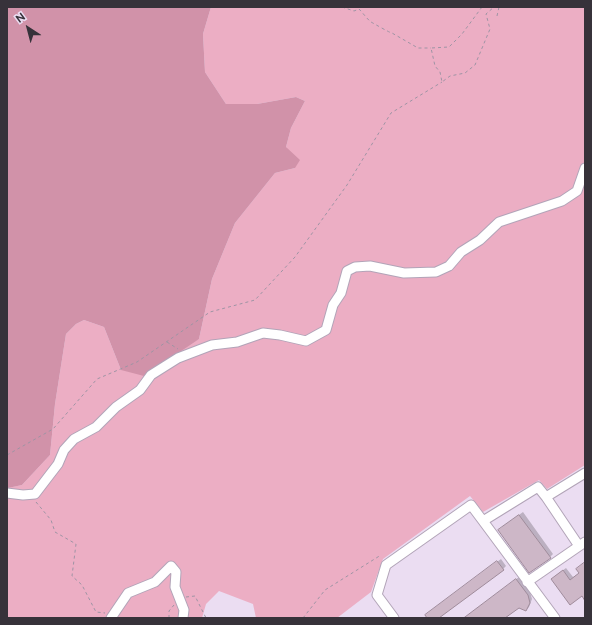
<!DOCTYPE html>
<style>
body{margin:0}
#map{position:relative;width:592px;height:625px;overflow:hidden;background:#ebddf2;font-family:Raleway,sans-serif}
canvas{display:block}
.frame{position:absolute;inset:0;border:8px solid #37323a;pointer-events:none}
.north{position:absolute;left:8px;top:8px;width:40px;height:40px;-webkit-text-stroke:3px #ebddf2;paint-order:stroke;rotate:324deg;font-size:11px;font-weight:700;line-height:16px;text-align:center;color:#37323a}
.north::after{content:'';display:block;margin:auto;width:14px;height:18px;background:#37323a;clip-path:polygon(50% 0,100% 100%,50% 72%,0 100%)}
</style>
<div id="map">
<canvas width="592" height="625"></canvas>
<div class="frame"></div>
<div class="north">N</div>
</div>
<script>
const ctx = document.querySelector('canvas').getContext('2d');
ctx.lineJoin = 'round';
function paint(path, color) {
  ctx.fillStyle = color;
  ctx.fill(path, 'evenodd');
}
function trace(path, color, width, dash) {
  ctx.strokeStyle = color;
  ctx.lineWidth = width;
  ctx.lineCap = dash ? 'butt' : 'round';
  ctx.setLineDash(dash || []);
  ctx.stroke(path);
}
const green = new Path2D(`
 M211,7H585V465L547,489L539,480L483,512L470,496L383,559L371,592L337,618H256L253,604L219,591L206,604L202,618H7V488L22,485L50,455L55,404L66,334L76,324L84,320L104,327L121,370L199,339L212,279L235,223L275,173L295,168L286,147L291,128L305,101L296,97L257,104H226L205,72L203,34Z`);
const forest = new Path2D(`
 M7,7H211L203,34L205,72L226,104H257L296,97L305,101L291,128L286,147L300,160L295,168L275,173L235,223L212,279L199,339L144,376L121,370L104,327L84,320L76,324L66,334L55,404L50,455L22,485L8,488H7Z`);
const shadow = new Path2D(`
 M523,512L553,554L550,557L502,527Z
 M501,559L506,566L503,569L438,618H429V612Z
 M585,562V598L555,576L566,568L573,577L580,573Z
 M519,577L530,592L532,599L529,607L526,610L518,607L504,618H464Z`);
const building = new Path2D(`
 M519,515L551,558L529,573L498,530Z
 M497,561L504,570L439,618H427L425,615Z
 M585,562V601L582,596L570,605L551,579L563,570L570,580L579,573L576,569Z
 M516,579L528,595L530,603L526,611L519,608L505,618H464Z`);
const path = new Path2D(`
 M342,7L354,11L359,9C363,13 367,19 371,22C373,23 390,33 392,33L418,48H431
 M482,7L462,34L449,47L431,48L435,66L440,72L442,82L450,76L465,73L475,65L490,29L486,14L494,7
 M497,16L499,7
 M167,342L178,349
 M7,455L53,429L97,379L137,362L210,312L255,300L295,257L347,185L391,113L442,82
 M36,502L51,520L55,532L76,544L72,576L82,585L96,612L105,613
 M186,597L195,596L206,618
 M169,618V611L174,605
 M303,618L325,590L381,555`);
const minor = new Path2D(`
 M7,493L23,495L35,494L58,464L64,450L74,439L96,427L116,407L140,390L151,375L178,358L212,345L237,342L263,333L280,335L306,341L326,330L333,305L341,293L347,271L355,267L370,266L404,273L436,272L449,266L461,252L480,240L499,222L562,201L577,191L585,168
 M546,497L579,546
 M483,521L555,618
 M527,582L585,542
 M111,618L128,593L155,582L171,566L176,572L175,587L184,610L183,618
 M394,618L377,595L386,565L471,505L483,521L538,487L546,497L585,473`);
paint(green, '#ecaec4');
paint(forest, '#d192a9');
paint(shadow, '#0003');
paint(building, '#cdb7c7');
trace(building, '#9f8b9a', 1);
trace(minor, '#b2a4b8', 11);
trace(path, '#9e94a4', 1, [3, 3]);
trace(minor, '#fff', 9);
</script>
